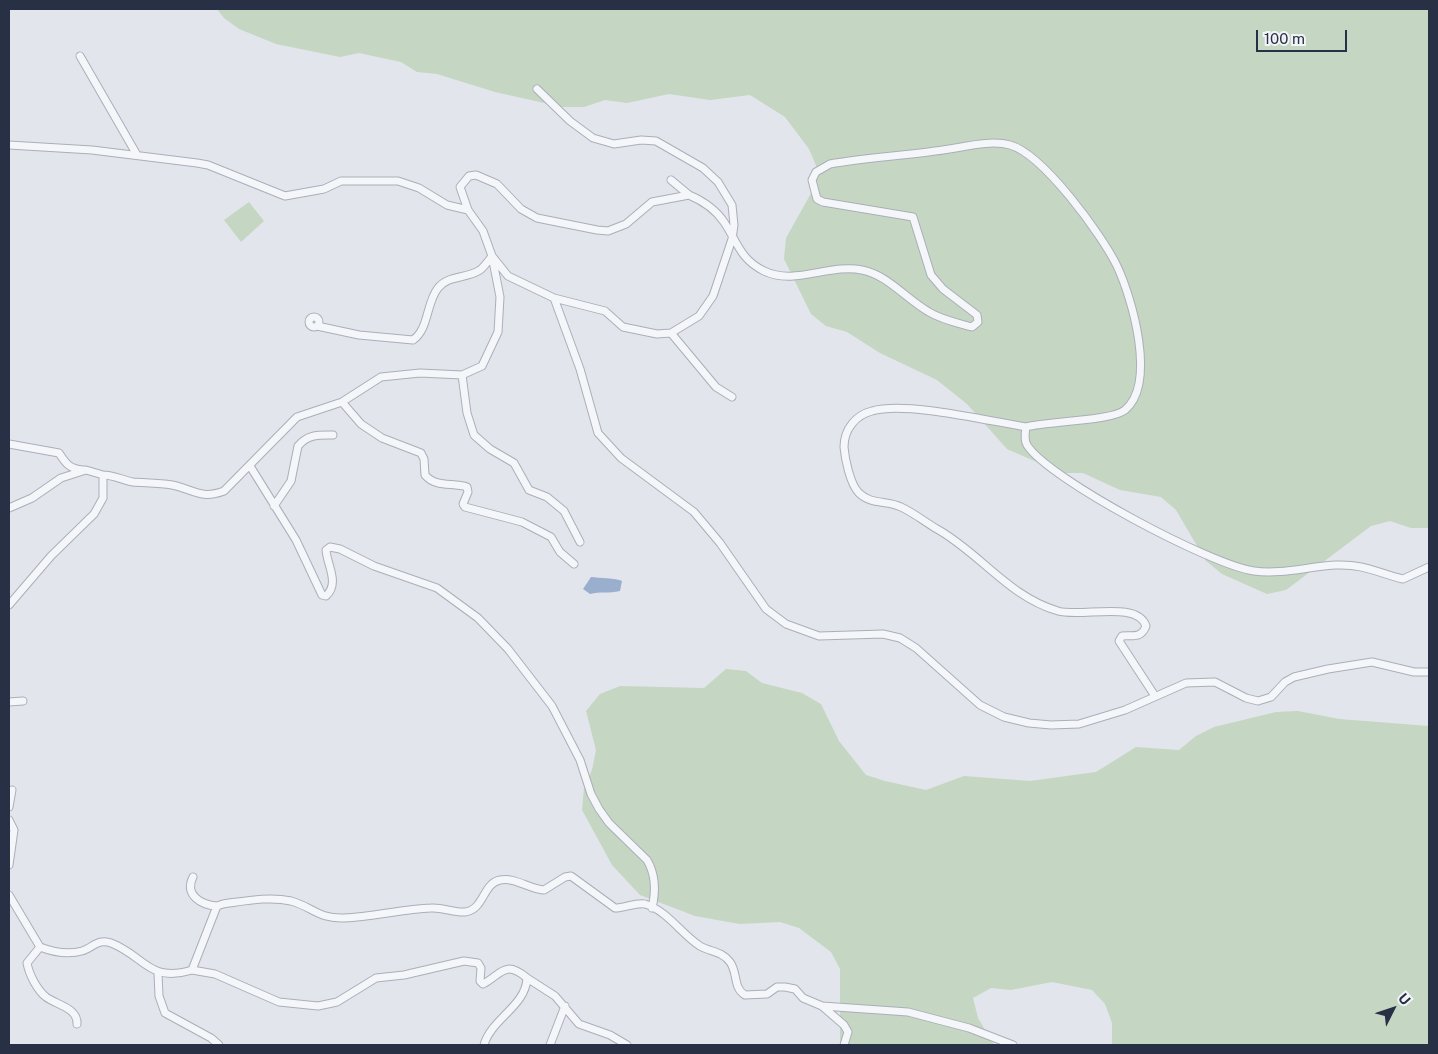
<!DOCTYPE html>
<style>
body{margin:0}
#map{position:relative;width:1438px;height:1054px;overflow:hidden;background:#e2e5eb;font-family:"Public Sans",sans-serif}
canvas{display:block}
.frame{position:absolute;inset:0;border:10px solid #283045;pointer-events:none}
.north{position:absolute;left:1368px;top:984px;width:50px;height:50px;-webkit-text-stroke:4px #f2f4f8;paint-order:stroke;rotate:49deg;font-size:14px;font-weight:700;line-height:20px;text-align:center;color:#283045}
.north::after{content:'';display:block;margin:auto;width:18px;height:22px;background:#283045;clip-path:polygon(50% 0,100% 100%,50% 72%,0 100%)}
.scale{position:absolute;left:1256px;top:30px;width:91px;height:22px;box-sizing:border-box;border:2px solid #283045;border-top:0;padding-left:6px;font-size:15px;line-height:18px;white-space:nowrap;color:#283045;-webkit-text-stroke:4px #f2f4f8;paint-order:stroke}
</style>
<div id="map">
<canvas width="1438" height="1054"></canvas>
<div class="frame"></div>
<div class="north">U</div>
<div class="scale">100 m</div>
</div>
<script>
const ctx = document.querySelector('canvas').getContext('2d');
ctx.lineJoin = 'round';
function paint(path, color) {
  ctx.fillStyle = color;
  ctx.fill(path, 'evenodd');
}
function trace(path, color, width, dash) {
  ctx.strokeStyle = color;
  ctx.lineWidth = width;
  ctx.lineCap = dash ? 'butt' : 'round';
  ctx.setLineDash(dash || []);
  ctx.stroke(path);
}
const green = new Path2D(`
 M217,9H1429V528H1411L1390,521L1371,526L1286,590L1267,594L1222,574L1206,561L1176,510L1161,497L1120,490L1083,473H1062L1007,449L967,404L937,380L880,353L847,332L826,326L811,314L784,259L786,238L814,188L817,168L809,149L785,117L750,95L710,100L669,94L627,103L605,100L584,107H562L495,92L437,74L417,72L401,62L359,53L340,57L276,44L239,29L224,18Z
 M249,202L264,221L241,242L224,220Z
 M726,669L746,671L762,683L802,693L821,704L839,741L866,775L885,781L926,790L964,776L1030,781L1096,772L1136,747L1179,750L1196,736L1214,727L1276,712L1298,711L1339,719L1429,726V1045H1112V1023L1105,1004L1092,990L1052,982L1011,990L991,988L973,998L978,1018L994,1045H840V969L831,952L799,928L780,922L740,924L695,916L640,895L612,865L582,810L584,788L592,770L596,750L586,711L600,694L620,686L704,688Z`);
const water = new Path2D(`
 M591,577C599,578 616,578 622,581L620,591C609,594 600,591 590,594L583,589Z`);
const minor = new Path2D(`
 M80,56L137,155
 M9,145L92,150L197,163L208,165L285,196L324,189L341,181H398L419,188L447,205L468,210
 M689,195C703,201 716,210 724,222C738,243 740,259 764,271C795,286 830,263 862,270C888,275 906,299 929,312C942,320 958,323 972,327L978,322L977,315L943,289L931,275L913,217L823,202L817,199L812,180L816,172L830,164C865,158 900,156 935,151C958,149 988,139 1010,145C1043,154 1102,235 1117,266C1132,298 1157,383 1125,410C1111,421 1049,421 1026,427C1025,433 1024,440 1027,445C1048,479 1213,566 1254,571C1281,575 1310,566 1337,565C1364,564 1378,573 1403,579L1429,567
 M554,298L580,369L598,433L621,458L694,512L720,543L766,609L786,624L819,636L883,634L900,638L916,648L980,705L1004,717L1029,723L1051,725L1079,724L1125,710L1186,683L1215,682L1246,698L1258,701L1271,697L1285,682L1294,677L1328,669L1372,662L1414,672H1429
 M309 322a5 5 0 1 1 10 0a5 5 0 1 1-10 0Z
 M317,326L359,335L413,340C429,329 426,303 438,288C448,275 466,279 480,270C484,267 489,260 492,256L508,276L554,298L605,311L623,327L657,334L671,333L699,316L713,296L732,239L734,225L732,205L718,182L703,168L656,141L641,140L614,144L593,138L570,121L537,89
 M671,333L716,387L732,397
 M462,375L467,413L474,435L490,449L514,463L529,490L547,497L564,511L580,542
 M342,402L361,424L382,438L421,453L424,459L425,475C436,488 453,482 467,487L468,492L463,504L465,507L522,522L551,537L560,552L574,564
 M1026,427C988,421 906,401 872,411C856,415 844,429 844,447C845,459 850,484 859,493C871,505 887,500 901,507C914,513 925,522 937,529C980,553 1009,597 1058,611C1081,618 1137,600 1146,626C1141,639 1133,635 1122,636L1119,641L1155,696
 M9,444L59,453C66,464 70,469 83,470
 M250,466L296,540L322,595L326,596C340,583 327,565 326,550L330,547L340,549L374,566L437,588L478,618L508,649L552,706L580,760L591,794L599,809L609,823L647,860C656,875 656,891 652,908
 M103,475C114,475 122,480 133,482C146,483 159,483 172,485C193,489 200,500 224,491L297,417L342,402L381,377L420,373L462,375L482,366L498,332L500,297L492,256L483,231L468,210L460,187L469,176L476,175L497,184L521,209L537,218L597,230L608,231L626,224L652,202L689,195L671,180
 M274,506L291,481L298,446C308,434 318,435 333,435
 M9,508L32,498L61,478L86,470L103,475V498L94,514L51,556L9,605
 M9,702L23,701
 M9,807L12,790
 M9,820L14,830L9,865
 M193,877C184,895 201,905 217,906
 M9,895L40,947C53,952 68,955 82,951C92,948 99,938 111,943C145,956 148,983 192,970L217,906L223,904C245,901 269,896 291,901C313,907 318,919 344,918C373,917 402,909 431,908C442,907 455,913 465,912C484,910 483,883 500,880C515,877 529,889 544,890L565,877L571,876L615,908C624,908 637,902 645,904C668,911 681,934 700,946C710,952 722,951 730,962C738,973 733,988 745,995L767,994L777,987H785L795,989L803,998L822,1006L908,1012L969,1028L1013,1045
 M40,947L27,963C29,974 37,990 46,997C57,1005 78,1008 77,1024
 M192,970L215,974L279,1002L318,1006L337,1002L376,978L404,975L464,961L478,963L481,968L480,981L483,984C501,975 504,959 527,978C526,1006 491,1019 484,1045
 M158,973L159,996L165,1013L211,1038L219,1045
 M527,978L555,996L579,1024L610,1035L627,1045
 M822,1006L844,1025L848,1032L844,1045
 M550,1045L565,1006`);
paint(green, '#c5d6c2');
paint(water, '#9aafce');
trace(minor, '#aaafb9', 9);
trace(minor, '#f5f6f9', 7);
</script>
